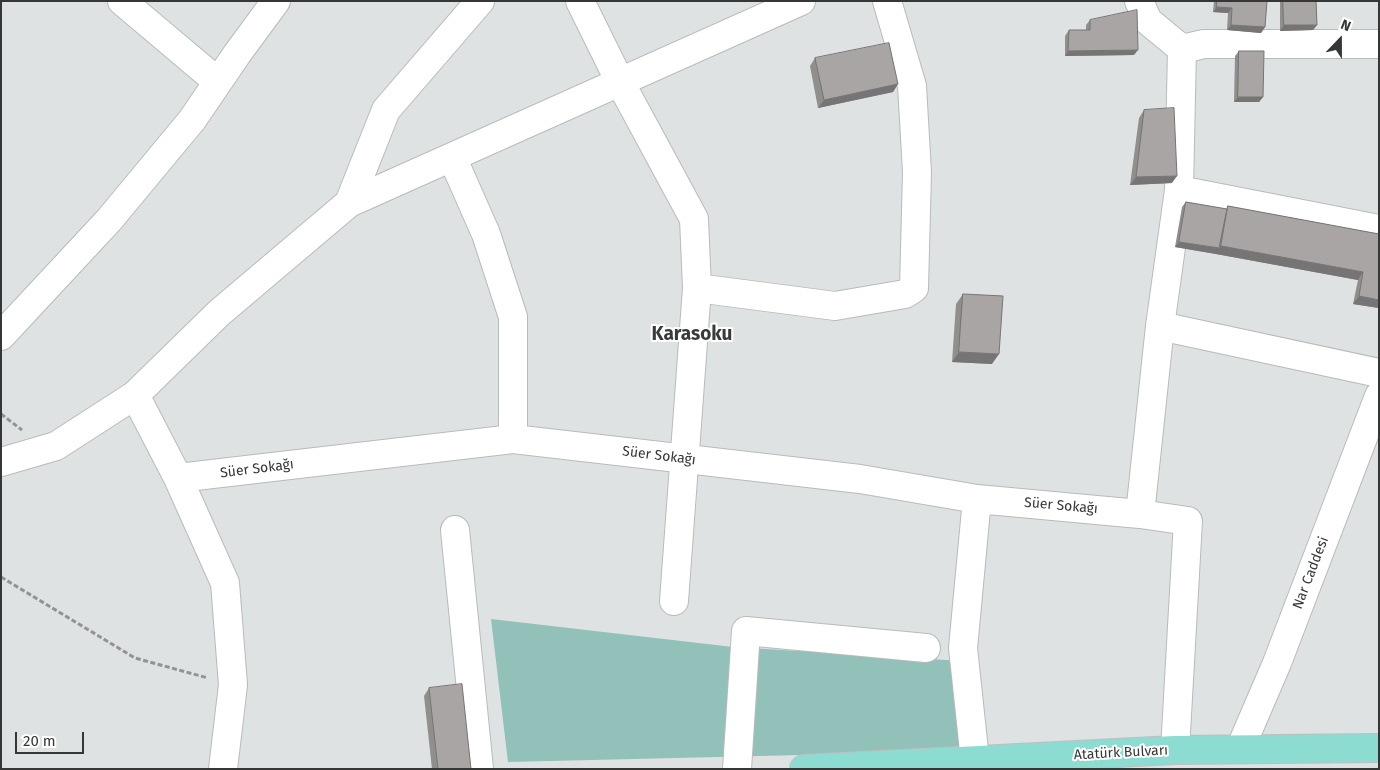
<!DOCTYPE html>
<meta charset="utf-8">
<style>
body{margin:0}
#map{position:relative;width:1380px;height:770px;overflow:hidden;background:#dfe2e2;font-family:"Fira Sans",sans-serif}
canvas{display:block}
.frame{position:absolute;inset:0;border:2px solid #353736;pointer-events:none}
.north{position:absolute;left:1315px;top:15px;width:50px;height:50px;-webkit-text-stroke:4px #fff;paint-order:stroke;rotate:22deg;font-size:14px;font-weight:700;line-height:20px;text-align:center;color:#353736}
.north::after{content:'';display:block;margin:auto;width:18px;height:22px;background:#353736;clip-path:polygon(50% 0,100% 100%,50% 72%,0 100%)}
.scale{position:absolute;left:15px;top:732px;width:69px;height:22px;box-sizing:border-box;border:2px solid #353736;border-top:0;padding-left:6px;font-size:15px;line-height:18px;white-space:nowrap;color:#353736;-webkit-text-stroke:4px #fff;paint-order:stroke}
</style>
<div id="map">
<canvas width="1380" height="770"></canvas>
<div class="frame"></div>
<div class="north">N</div>
<div class="scale">20 m</div>
</div>
<script>
const ctx = document.querySelector('canvas').getContext('2d');
ctx.lineJoin = 'round';
function paint(path, color) {
  ctx.fillStyle = color;
  ctx.fill(path, 'evenodd');
}
function trace(path, color, width, dash) {
  ctx.strokeStyle = color;
  ctx.lineWidth = width;
  ctx.lineCap = dash ? 'butt' : 'round';
  ctx.setLineDash(dash || []);
  ctx.stroke(path);
}
function label(font, color, halo, rows, align = 'center') {
  ctx.font = font + ' "Fira Sans",sans-serif';
  ctx.lineWidth = 4;
  ctx.setLineDash([]);
  ctx.textBaseline = 'middle';
  ctx.strokeStyle = halo;
  ctx.fillStyle = color;
  for (const [text, x, y, turn = 0] of rows) {
    ctx.save();
    ctx.translate(x, y);
    ctx.rotate((+turn || 0) * Math.PI / 180);
    ctx.textAlign = isNaN(turn) ? turn : align;
    if (halo) ctx.strokeText(text, 0, 0);
    ctx.fillText(text, 0, 0);
    ctx.restore();
  }
}
const green = new Path2D(`
 M491,619L733,647L962,661L969,751L508,762Z`);
const path = new Path2D(`
 M1,414L22,430
 M1,577L135,658L208,678`);
const minor = new Path2D(`
 M122,1L218,82
 M580,1L620,82L694,219L697,288L674,601
 M1139,1L1148,21L1182,49L1204,44H1379
 M452,157L486,234L513,317V439
 M1179,190L1379,229
 M349,203L386,110L480,1
 M697,288L835,306L905,294L914,288L917,172L912,86L887,1
 M1160,326L1379,373
 M1,336L109,220L192,120L237,54L276,1
 M135,395L178,478L225,583L233,685L223,769
 M1,462L56,446L135,395L219,313L349,203L801,1
 M178,478L513,439L860,479L977,499L1140,514L1188,521L1175,750
 M1140,514L1160,326L1179,190L1182,49
 M455,530L479,769
 M1240,749L1277,663L1379,396
 M975,760L963,648L977,499
 M737,769L746,631L926,648`);
const major = new Path2D(`
 M804,769L1175,750L1379,748`);
const wall = new Path2D(`
 M1214,1H1267L1265,27L1261,33L1227,30L1228,13L1213,12Z
 M1280,1H1316L1317,25L1313,30L1280,31Z
 M1090,20L1134,55L1065,56V36L1069,30H1086V25Z
 M1239,51L1263,97L1259,102H1234L1235,56Z
 M815,58L898,84L893,92L818,108L810,66Z
 M1144,110L1172,183L1130,185L1139,118Z
 M1186,202L1227,209L1228,206L1379,234V308L1353,304L1358,280L1216,254L1175,247L1182,207Z
 M963,294L992,364L952,362L956,304Z
 M429,688L471,769H432L424,696Z`);
const shadedWall = new Path2D(`
 M1217,7L1232,8L1228,13L1213,12Z
 M1231,25L1265,27L1261,33L1227,30Z
 M1284,25H1317L1313,30L1280,31Z
 M1138,50L1134,55L1065,56L1068,51Z
 M898,84L893,92L818,108L824,100Z
 M1238,97H1263L1259,102H1234Z
 M1177,176L1172,183L1130,185L1136,177Z
 M1179,242L1219,248L1221,246L1363,272L1358,280L1216,254L1175,247Z
 M1359,296L1379,300V308L1353,304Z
 M959,352L999,354L992,364L952,362Z`);
const building = new Path2D(`
 M1217,1H1267L1265,27L1231,25L1232,8L1217,7Z
 M1283,1H1316L1317,25H1284Z
 M1137,10L1138,50L1068,51L1069,30H1090V20Z
 M889,43L898,84L824,100L815,58Z
 M1239,51H1264L1263,97H1238Z
 M1174,108L1177,176L1136,177L1144,110Z
 M1186,202L1227,209L1219,248L1179,242Z
 M1228,206L1379,234V300L1359,296L1363,272L1221,246Z
 M963,294L1003,296L999,354L959,352Z
 M462,684L471,769H438L429,688Z`);
const streetNames = [
 ["Süer Sokağı",659,456,7],
 ["Süer Sokağı",257,469,-7],
 ["Süer Sokağı",1061,506,5],
 ["Nar Caddesi",1311,573,-69],
 ["Atatürk Bulvarı",1121,753,-3]
];
const districtNames = [
 ["Karasoku",692,335]
];
paint(green, '#91c1b9');
trace(minor, '#b8bbba', 30);
trace(major, '#bebfbf', 30);
trace(path, '#929494', 3, [5, 2.5]);
trace(minor, '#fff', 28);
trace(major, '#8cdcd1', 28);
paint(wall, '#918e8e');
paint(shadedWall, '#767474');
paint(building, '#a9a5a5');
trace(building, '#767474', 1);
label('14px', '#353736', '#fff', streetNames);
label('bold 19px', '#383b3a', '#fff', districtNames);
</script>
